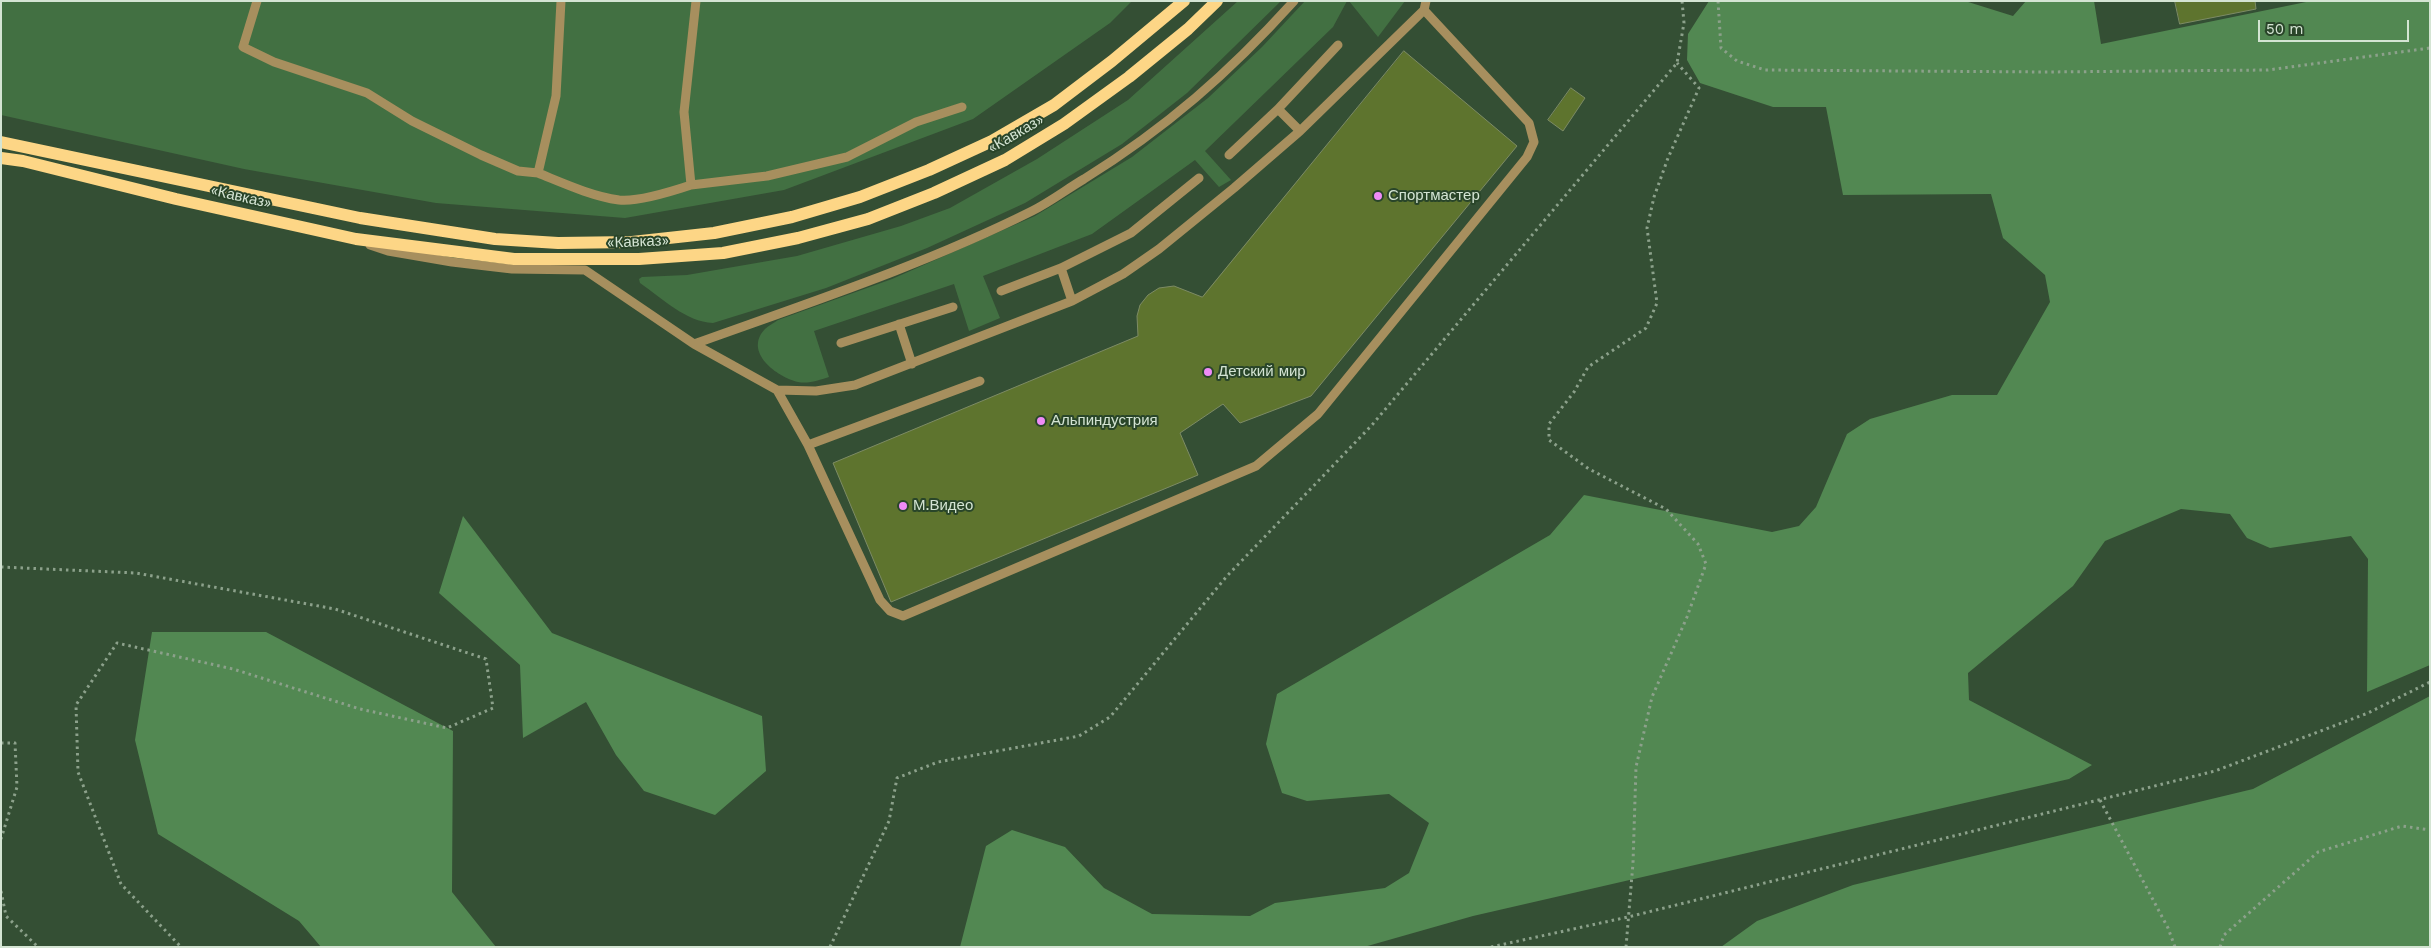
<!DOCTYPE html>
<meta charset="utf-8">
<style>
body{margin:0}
#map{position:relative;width:2431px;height:948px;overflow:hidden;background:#344f34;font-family:"Work Sans",sans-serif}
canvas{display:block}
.frame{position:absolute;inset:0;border:2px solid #d4e4d3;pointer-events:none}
.scale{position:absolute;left:2258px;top:20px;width:151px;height:22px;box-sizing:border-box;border:2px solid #d4e4d3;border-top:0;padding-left:6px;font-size:15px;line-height:18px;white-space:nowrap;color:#d4e4d3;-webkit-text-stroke:4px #294529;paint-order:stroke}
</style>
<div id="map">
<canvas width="2431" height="948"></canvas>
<div class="frame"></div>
<div class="scale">50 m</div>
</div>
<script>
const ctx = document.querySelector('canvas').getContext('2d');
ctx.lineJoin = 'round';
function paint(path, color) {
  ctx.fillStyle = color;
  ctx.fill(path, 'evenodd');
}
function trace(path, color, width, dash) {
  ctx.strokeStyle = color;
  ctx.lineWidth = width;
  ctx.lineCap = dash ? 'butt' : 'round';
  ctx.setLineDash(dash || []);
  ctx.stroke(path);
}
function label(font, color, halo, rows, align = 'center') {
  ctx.font = font + ' "Work Sans",sans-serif';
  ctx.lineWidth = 4;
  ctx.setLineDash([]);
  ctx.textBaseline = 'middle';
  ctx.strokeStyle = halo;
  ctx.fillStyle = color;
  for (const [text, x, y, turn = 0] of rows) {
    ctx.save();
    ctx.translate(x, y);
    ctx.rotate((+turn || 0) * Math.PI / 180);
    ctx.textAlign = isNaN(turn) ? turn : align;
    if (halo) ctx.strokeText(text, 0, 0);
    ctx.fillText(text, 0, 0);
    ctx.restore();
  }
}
const green = new Path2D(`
 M1,1H1132L1110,23L973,119L784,190L625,218L436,203L244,169L1,115Z
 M1238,1H1281L1187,93L1122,144L1025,203L927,248L826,288L713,323C686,322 662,298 640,283L639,279L642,277L687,275L797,256L901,226L950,208L1037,159L1128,100Z
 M1305,1H1347L1333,27L1205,151L1231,180L1219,187L1195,160L1092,234L983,276L1000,318L969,331L954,284L814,331L829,377C819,380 809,384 798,382C777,377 743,352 765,329C768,326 774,323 778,320L892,279L1035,216L1132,157L1208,98L1262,47Z
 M1349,1H1405L1378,37Z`);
const forest = new Path2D(`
 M1709,1H1965L2013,16L2026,1H2094L2101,44L2311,1H2430V665L2367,692L2368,559L2351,536L2270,548L2247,538L2230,514L2181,509L2105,541L2073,586L1968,673L1969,700L2092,765L2069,779L1473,916L1364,947H960L986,846L1012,830L1065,847L1104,888L1152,914L1250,916L1275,903L1385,888L1409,873L1429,823L1389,794L1307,801L1282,793L1266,744L1277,694L1550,535L1584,495L1772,532L1799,526L1816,507L1847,434L1870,419L1952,395H1997L2050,302L2045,275L2003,238L1991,194L1843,195L1826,107H1773L1700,83L1687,60L1688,34Z
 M463,516L552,633L762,716L766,771L715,815L644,791L616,755L586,702L523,738L520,665L439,593Z
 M152,632H266L453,731L452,892L496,947H321L299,921L158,834L135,740Z
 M2430,696V947H1721L1757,921L1853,885L2253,789Z`);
const building = new Path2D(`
 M2175,1H2255L2256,9L2180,24Z
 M1404,51L1517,146L1311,396L1240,423L1223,404L1180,433L1198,475L891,602L833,463L1138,336L1137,316L1140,305L1148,295L1159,288L1174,286L1202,297Z
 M1571,88L1585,98L1563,131L1548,120Z`);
const path = new Path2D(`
 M1718,1L1721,48L1737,61L1765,70L2046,72L2268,70L2430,48
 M1,567L136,573L335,609L486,659L493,708L447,728L360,709L233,669L117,643L76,705L78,772L121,884L181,947
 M1,743H15L17,787L1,839
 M2100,800L2168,928L2175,947
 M1,891L6,916L38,947
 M830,947L889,821L897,778L938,762L1079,736L1110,717L1227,576L1372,425L1677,63L1684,23L1682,1
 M1491,947L1628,917L2215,771L2368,713L2430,682
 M1626,947L1633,863L1636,767L1652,697L1687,617L1706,564L1698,544L1666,509L1589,469L1549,440V424L1574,392L1588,367L1646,328L1657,303L1647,228L1654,197L1668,158L1699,88L1677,63
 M2220,947L2224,935L2318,852L2402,826L2430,830`);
const minor = new Path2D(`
 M257,1L243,47L274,62L367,93L412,121L481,155L518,171L538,173
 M561,1L556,96L538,173C563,183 591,196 619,200C637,202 673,191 691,185
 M696,1L684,112L691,185L767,176L847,157L916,122L962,107
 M1278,109L1300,131
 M1229,155L1278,109L1338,45
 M370,245L388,251L452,262L512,269L585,270L694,344C808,303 924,265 1032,211C1050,202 1067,189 1084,179C1166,128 1229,73 1294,1
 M1061,268L1072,301
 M1001,291L1061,268L1131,233L1199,178
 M899,324L912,364
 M841,343L953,307
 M694,344L777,390L816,391L855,385L1072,301L1123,274L1159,249L1234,188L1300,131L1424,10L1426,1
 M777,390L808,445L980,381
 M808,445L880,600L890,611L903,616L1256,466L1318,414L1527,157L1534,142L1529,123L1424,10`);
const major = new Path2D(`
 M1,142L360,218L495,239L558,243L632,242L714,233L792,217L860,197L929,170L992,141L1054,105L1112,61L1184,1
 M1,158L23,161L176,199L356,239L514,259H639L723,253L798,238L868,219L934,193L1005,160L1064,124L1129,77L1188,29L1217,1`);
const markers = [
 [1378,196,5,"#ef8bf7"],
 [1208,372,5,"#ef8bf7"],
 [1041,421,5,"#ef8bf7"],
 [903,506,5,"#ef8bf7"]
];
const streetNames = [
 ["«Кавказ»",1016,134,-30],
 ["«Кавказ»",241,197,13],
 ["«Кавказ»",638,242,-2]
];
const poiNames = [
 ["Спортмастер",1388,196],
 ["Детский мир",1218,372],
 ["Альпиндустрия",1051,421],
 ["М.Видео",913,506]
];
paint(green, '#427042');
paint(forest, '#528852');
paint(building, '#5e742e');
trace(building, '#7d8b65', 1);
trace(path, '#8ca18b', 3, [2.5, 4]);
trace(minor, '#a78f5e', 9);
trace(major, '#fdd686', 12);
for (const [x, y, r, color] of markers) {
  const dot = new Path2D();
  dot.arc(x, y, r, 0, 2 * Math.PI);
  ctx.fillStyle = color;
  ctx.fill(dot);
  trace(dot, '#294529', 2);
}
label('15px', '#d4e4d3', '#294529', streetNames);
label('15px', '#d4e4d3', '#294529', poiNames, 'left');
</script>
